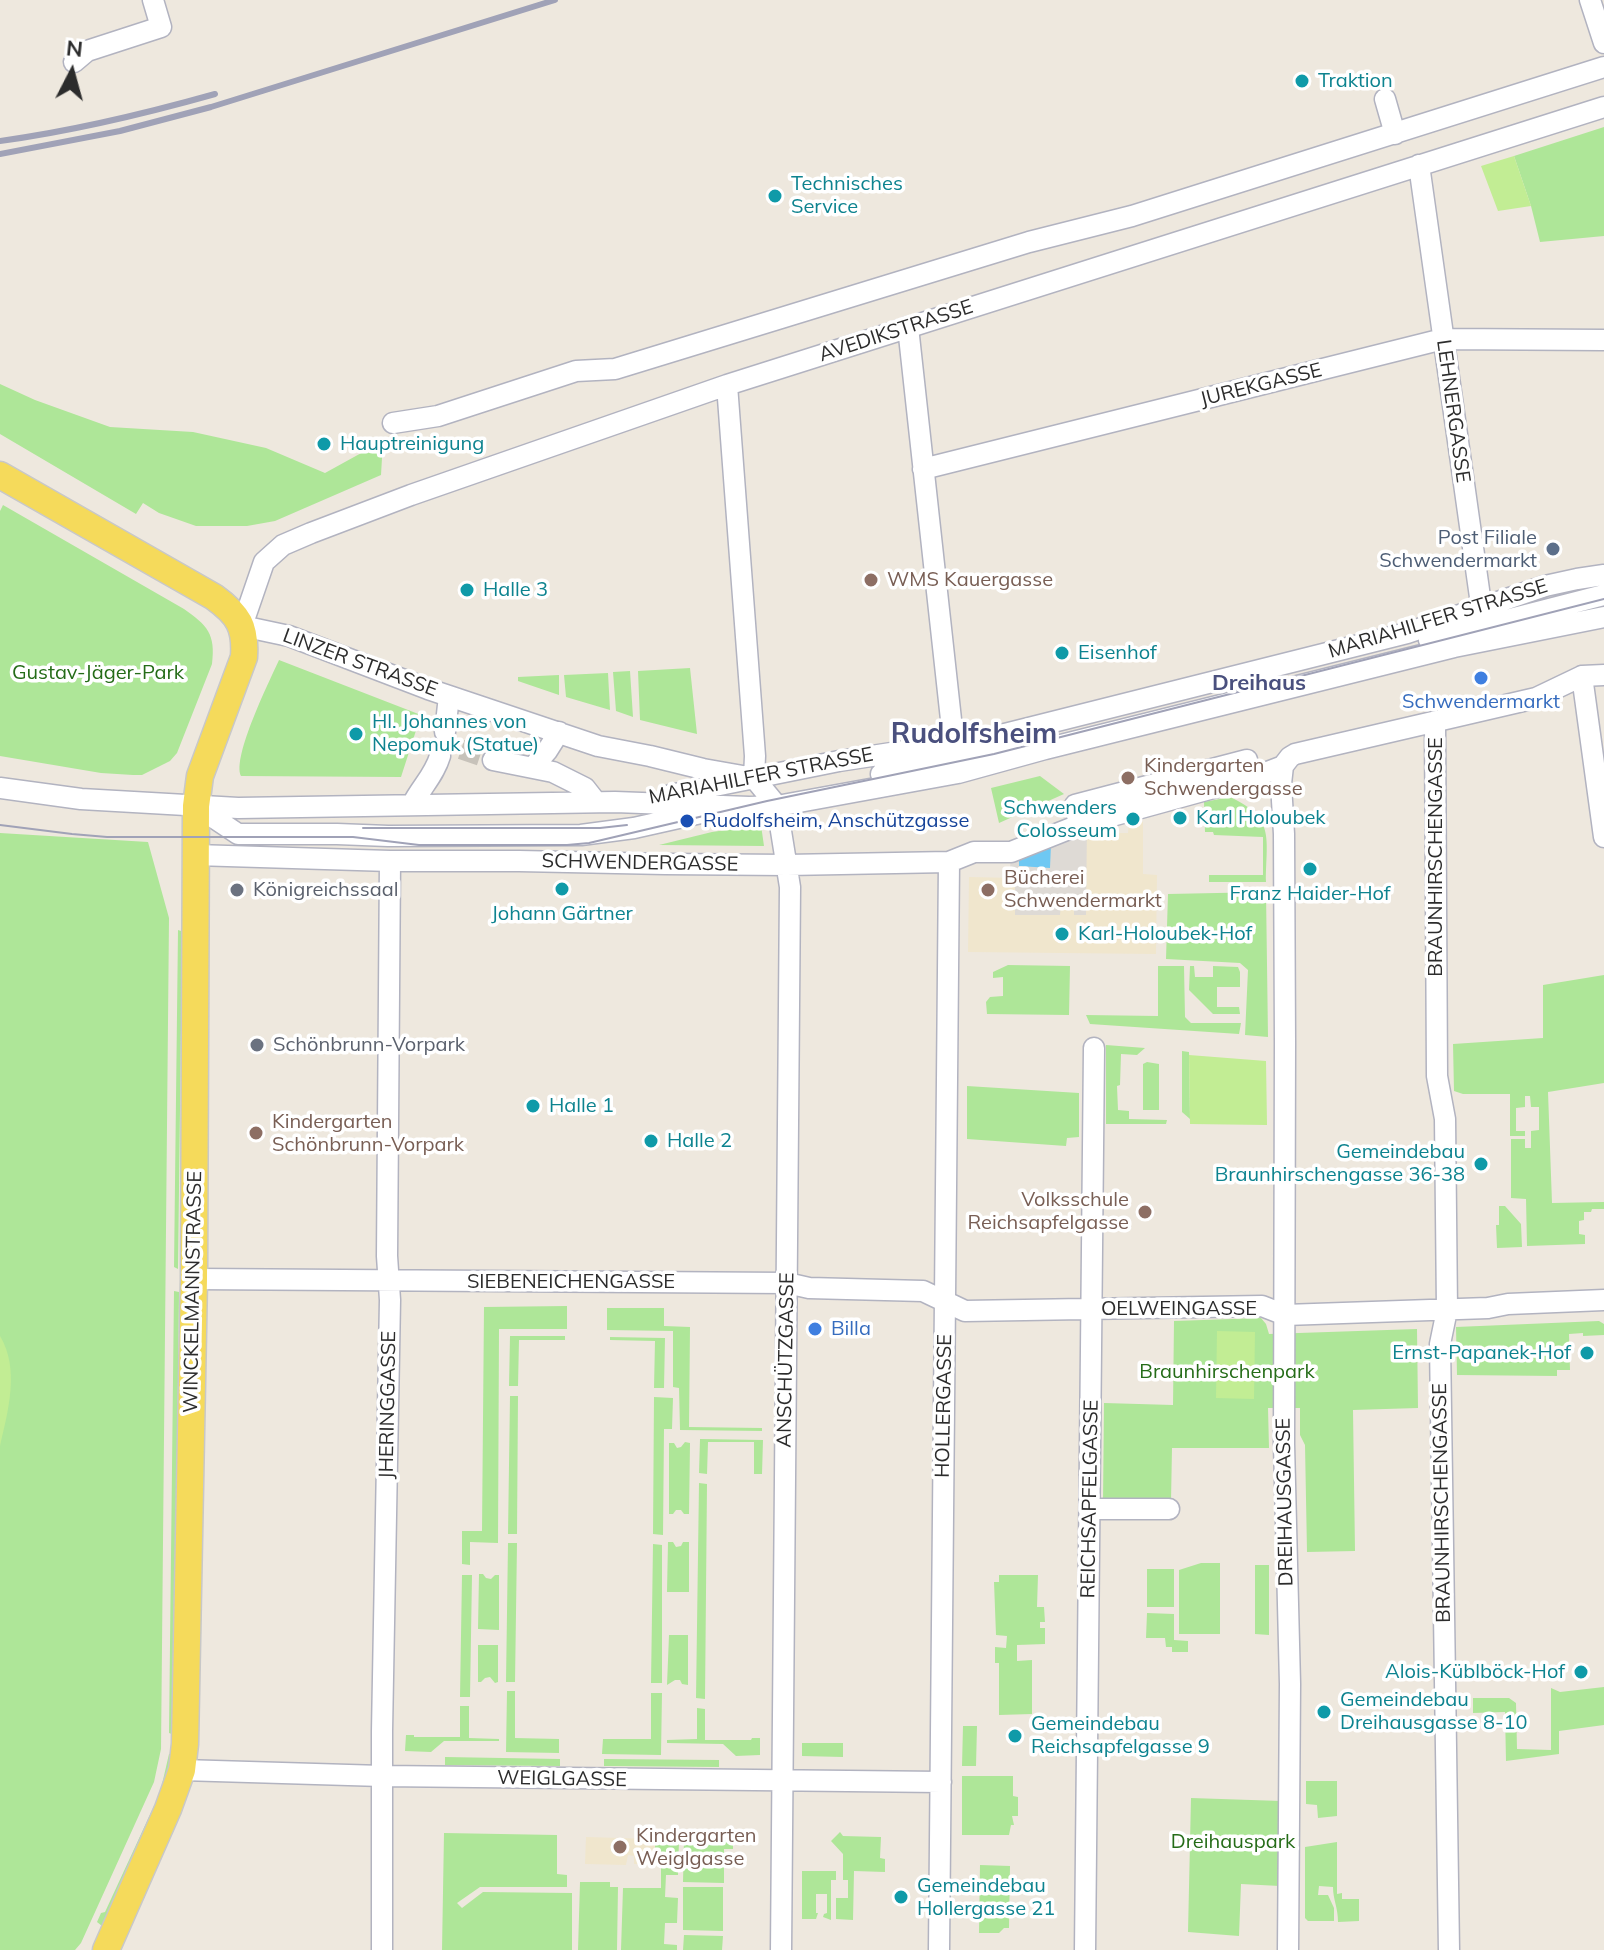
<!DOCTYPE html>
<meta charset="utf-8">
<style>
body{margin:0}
#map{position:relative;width:1604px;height:1950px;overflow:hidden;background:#eee8de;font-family:Mulish,sans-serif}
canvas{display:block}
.north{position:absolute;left:32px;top:32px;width:80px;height:80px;-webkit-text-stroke:6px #fff;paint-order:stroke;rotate:6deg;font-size:22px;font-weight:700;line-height:32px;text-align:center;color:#2c2c2c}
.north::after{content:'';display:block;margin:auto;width:28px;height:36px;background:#2c2c2c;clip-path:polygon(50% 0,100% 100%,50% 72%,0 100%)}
</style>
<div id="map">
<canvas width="1604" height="1950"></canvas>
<div class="north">N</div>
</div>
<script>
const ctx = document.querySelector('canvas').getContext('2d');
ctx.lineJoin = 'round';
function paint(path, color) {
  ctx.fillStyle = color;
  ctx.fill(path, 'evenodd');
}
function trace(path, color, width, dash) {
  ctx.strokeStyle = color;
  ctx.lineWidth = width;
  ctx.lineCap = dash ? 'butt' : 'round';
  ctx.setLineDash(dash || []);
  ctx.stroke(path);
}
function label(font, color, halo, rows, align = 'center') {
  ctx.font = font + ' Mulish,sans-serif';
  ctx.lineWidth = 7;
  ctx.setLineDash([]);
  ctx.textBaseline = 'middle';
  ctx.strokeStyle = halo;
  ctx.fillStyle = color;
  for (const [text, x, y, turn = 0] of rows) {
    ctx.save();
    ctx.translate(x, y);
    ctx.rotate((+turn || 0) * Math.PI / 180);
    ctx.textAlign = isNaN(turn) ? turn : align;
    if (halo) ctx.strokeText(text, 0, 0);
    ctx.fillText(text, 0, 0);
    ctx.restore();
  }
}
const education = new Path2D(`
 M1129,821L1143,822V874L1157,875L1156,954L968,952L969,877L1015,878V914L1060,915V903H1074L1086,915V833H1128Z
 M586,1837L655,1839V1865L634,1864V1856L628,1855L626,1865L585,1864Z`);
const green = new Path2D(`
 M1604,127V236L1540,242L1531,206L1514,156Z
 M0,384L35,400L110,427L193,432L266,448L325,473L383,441L381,475L275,521L247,526H196L159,513L143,503L136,514L0,434Z
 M3,505L184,609C207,625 216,634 212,664L177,753L170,761L142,775H133L101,773L0,756V511Z
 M279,660L421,715L401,777L241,776C232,757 269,682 279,660Z
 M690,668L697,734L640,720L638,671Z
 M630,671L633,717L616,711L613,672Z
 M608,673L610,710L566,697L564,675Z
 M559,675V695L518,681V677Z
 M1040,776L1064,794L999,823L991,788Z
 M1230,797C1276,818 1266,839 1266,882H1209V875H1263V837L1214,835L1213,832H1205L1204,802Z
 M761,825L764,846L659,845L712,832Z
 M0,833L148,842L169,918L161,1749L154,1782L81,1943L75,1950H0Z
 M1266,892L1268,1037L1245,1035L1248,970L1240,963L1166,959L1168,894Z
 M178,930L181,931L182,950L178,1269L174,1267Z
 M1008,965L1070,966L1069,1015L987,1014L986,1002L990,997L1003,996V977L993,978V972Z
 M1158,966H1184L1185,1017L1191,1023H1241L1239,1034L1090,1024L1086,1015L1158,1016Z
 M1190,966H1194L1195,977H1213V966L1238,967L1240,972V987H1217V1007H1239L1240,1014H1213L1189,990Z
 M1604,975V1083L1548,1092L1552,1203L1604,1202V1209H1592L1591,1212H1584V1220L1579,1221V1234L1585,1235V1244L1527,1246L1526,1199L1511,1198V1139H1525V1148H1531V1131L1539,1130V1107H1531L1530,1096H1525V1107L1516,1108V1131H1525V1136H1510V1094H1463L1454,1091L1453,1044L1543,1038V985Z
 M1106,1045L1145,1048L1137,1055L1121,1054L1120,1085L1117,1086L1118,1110L1129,1111V1119L1167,1120L1166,1124H1106Z
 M1182,1051L1189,1052L1190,1119L1182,1112Z
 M1147,1062L1159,1064V1110H1143V1064Z
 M967,1086L1079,1093V1137L1067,1138L1066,1146L967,1139Z
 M1499,1206H1505L1521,1224L1522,1247L1497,1248L1496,1225H1499Z
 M174,1291L179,1292L174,1735L169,1733Z
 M567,1306V1329H499L498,1543L470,1542V1565L462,1564V1531H482L484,1307Z
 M607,1308H664V1326L690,1327L689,1427L762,1428V1431L680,1430L679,1388L673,1387V1331L607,1330Z
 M1261,1318L1266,1324L1269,1334L1417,1329L1418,1408L1353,1410L1355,1551L1307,1552L1305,1445L1300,1435V1408H1268L1269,1448H1172L1171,1501L1103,1502L1104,1403L1173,1405L1174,1321Z
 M1599,1321L1604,1324V1335L1583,1336V1333L1569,1334L1570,1370H1557V1376L1457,1375L1456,1327Z
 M510,1336H565V1340H519L518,1386H509Z
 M610,1337L665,1338L664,1388H654L655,1341L610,1340Z
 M510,1396H518L517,1534H508Z
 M654,1397L673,1398L672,1429H664L663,1535L653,1534Z
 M700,1439L763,1440L762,1474H754V1442H708L707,1474L699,1473Z
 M685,1442L690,1443L689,1514H684L681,1510H676L673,1514H669V1443H674L677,1448L681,1447Z
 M699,1483L707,1484L705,1699L696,1698Z
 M668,1542H673L676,1547L681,1546L683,1542H689V1592H667Z
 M508,1543H517L515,1682H506Z
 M653,1544L662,1545V1683H651Z
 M1201,1563H1220V1634H1179V1570Z
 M1255,1565H1269V1635L1255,1634Z
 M1147,1569H1174V1607H1147Z
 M479,1574H483L486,1578L491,1579L495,1575H499V1630L478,1629Z
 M462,1575H472L470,1697H460Z
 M999,1575H1038L1037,1607H1044L1045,1622H1040V1628H1045V1644L1017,1645V1661L1032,1660V1714L999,1715V1663H995V1647L1006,1648L1007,1636L996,1635L994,1582H999Z
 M1147,1613L1174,1614V1640L1188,1641V1652H1172V1647H1166L1165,1638H1146Z
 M669,1635H688V1685L682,1684L680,1680H675L667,1685Z
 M478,1645H498V1682L495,1683L490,1677L485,1678L481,1682H478Z
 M1604,1687V1725L1559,1731V1754L1506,1761L1505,1712L1473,1713V1698H1509L1516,1703L1517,1749L1551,1750V1688L1560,1692Z
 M507,1691H515V1738L559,1739V1753L506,1752Z
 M651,1693H662L661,1755L602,1754L603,1739H651Z
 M460,1706H469V1738L499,1739V1741H444L431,1752L405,1751L406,1735H414V1737H460Z
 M697,1708L705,1709V1740H751L752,1738H760V1755L736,1756L723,1744L667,1743V1740L697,1739Z
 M963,1726H977L976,1766H962Z
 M802,1743H843V1757L802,1756Z
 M169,1754H173L170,1772L105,1921L102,1926L97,1922L101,1913L105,1912L160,1793Z
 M445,1757L560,1759V1766L445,1765Z
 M604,1759L719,1760V1767L604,1766Z
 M962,1776H1013V1796L1018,1797V1816H1012L1014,1825H1011L1009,1835H962Z
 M1306,1781H1337V1816L1318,1818L1317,1805L1306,1804Z
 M1191,1798L1281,1801L1280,1886L1241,1884L1239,1936L1188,1932Z
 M714,1829L733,1830V1849H724V1883L683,1882L684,1839H712Z
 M840,1832L843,1836L881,1837L880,1858L885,1859V1872L854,1871L853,1920L836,1919V1898H848V1880H843V1854L831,1841Z
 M444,1833L557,1835V1874L567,1875V1887H480L457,1903L462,1908L483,1892L572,1893V1950H442Z
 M655,1839H679L678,1875H666L665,1897L678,1898L677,1923H665L664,1944L677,1945V1950H621L623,1888H661V1865H655Z
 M1337,1842V1894L1342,1893V1899H1359V1921L1338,1922C1338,1907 1333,1900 1333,1887L1319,1886L1318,1895H1328L1334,1908V1921H1308L1305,1918V1847Z
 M980,1865L1010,1866L1009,1928H1004L999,1933H979Z
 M802,1871H836V1880H831V1920L823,1917L824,1914L827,1913V1894H816V1913H818L816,1919H802Z
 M580,1882H610V1887H618L617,1950H578Z
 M683,1887H723V1931L683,1930Z
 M684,1935L723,1936L722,1950H683Z`);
const pitch = new Path2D(`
 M1514,156L1531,206L1498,211L1481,166Z
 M1189,1055L1266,1061L1267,1125L1190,1124Z
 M1217,1331L1255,1332L1254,1399L1216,1398Z
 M0,1336C20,1369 8,1411 0,1446Z`);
const plaza = new Path2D(`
 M1087,823L1086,915H1074V903H1061L1060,915H1015V871H1010L1011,852L1051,844Z`);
const water = new Path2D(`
 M1051,844L1050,868L1019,866V855Z`);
const minorTunnel = new Path2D(`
 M440,756L445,744L493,760`);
const minor = new Path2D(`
 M1590,0L1604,43
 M74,62L87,51L161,27L153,0
 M1385,99L1395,134
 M1419,165L1480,597L1482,608L1479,618
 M908,327L955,756
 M727,385L755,756L754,778
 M393,423L438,416L576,371L615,369L1029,242L1132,216L1604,67
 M923,469L1443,339L1604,340
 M1429,640L1604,595
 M1582,676L1604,837
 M1435,722L1437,1076L1445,1119L1447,1310L1440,1344L1449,1950
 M445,732L449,696
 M493,760L553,772L585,788L596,802
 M1283,766L1281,784L1284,834L1285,1043L1284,1444L1290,1684L1288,1950
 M533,767L547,751L559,732
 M881,774L1010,745
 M754,778L703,769L650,756L598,746L428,689L289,636L242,626L264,562L283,545L311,533L411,495L727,385L1604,107
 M754,778L777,806L790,887L781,1950
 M0,788L81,799L238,808L615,802L749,807L777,806L958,773L1045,749L1454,647L1604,617
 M670,795L839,761L989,738L1407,633L1545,586L1577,579L1604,575
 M412,805C421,787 434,776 440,756
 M196,806L238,834H337L388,836L581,835L634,828L701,813
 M1079,825L1075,805L1247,760
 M195,855L390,861H519L665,864L787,865L949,862L974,852H1011L1079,825L1257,776L1283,766L1290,757L1295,754L1536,698L1582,676L1604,675
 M194,1279L787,1283L809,1288L923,1291L965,1311L1262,1306L1285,1315L1488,1308L1508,1304L1604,1300
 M1090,1509H1169
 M182,1770L382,1776L941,1782
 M382,1950V1731L390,1300L387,1256L390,861
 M939,1950L949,862
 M1085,1950L1094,1048`);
const major = new Path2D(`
 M0,475L214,597C239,615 246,627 244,657L200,776L196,806L194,1279L185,1744L182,1770L168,1809L106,1950`);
const tram = new Path2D(`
 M0,825L72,834L107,837H353L419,845H567L589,843L767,801L994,754L1604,599
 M363,828H600L627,825`);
const rail = new Path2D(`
 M0,141C73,131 144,114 215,94
 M0,154L120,131L211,107L555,0`);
const markers = [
 [1302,81,8,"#0f9aa8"],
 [775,196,8,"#0f9aa8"],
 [324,444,8,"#0f9aa8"],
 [1553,549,8,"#5c6f8a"],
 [871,580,8,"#8d6e63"],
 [467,590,8,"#0f9aa8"],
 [1062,653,8,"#0f9aa8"],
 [1481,678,8,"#3f7fe0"],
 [356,734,8,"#0f9aa8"],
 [1128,778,8,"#8d6e63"],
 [1180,818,8,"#0f9aa8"],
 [1133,819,8,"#0f9aa8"],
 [687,821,8,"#1a4fb4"],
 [1310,869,8,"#0f9aa8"],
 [562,889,8,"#0f9aa8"],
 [237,890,8,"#6b7280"],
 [988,890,8,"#8d6e63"],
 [1062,934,8,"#0f9aa8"],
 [257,1045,8,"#6b7280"],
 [533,1106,8,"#0f9aa8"],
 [256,1133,8,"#8d6e63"],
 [651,1141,8,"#0f9aa8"],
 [1481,1164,8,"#0f9aa8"],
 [1145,1212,8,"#8d6e63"],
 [815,1329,8,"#3f7fe0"],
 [1587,1353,8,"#0f9aa8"],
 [1581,1672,8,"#0f9aa8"],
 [1324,1712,8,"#0f9aa8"],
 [1015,1736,8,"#0f9aa8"],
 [620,1847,8,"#8d6e63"],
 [901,1897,8,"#0f9aa8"]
];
const cultureNames = [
 ["Traktion",1318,81],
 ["Technisches",791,184],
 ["Service",791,207],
 ["Hauptreinigung",340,444],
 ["Halle 3",483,590],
 ["Eisenhof",1078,653],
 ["Hl. Johannes von",372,722],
 ["Nepomuk (Statue)",372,745],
 ["Schwenders",1117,808,"right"],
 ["Colosseum",1117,831,"right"],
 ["Karl Holoubek",1196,818],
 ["Franz Haider-Hof",1310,894,"center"],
 ["Johann Gärtner",562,914,"center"],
 ["Karl-Holoubek-Hof",1078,934],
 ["Halle 1",549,1106],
 ["Halle 2",667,1141],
 ["Gemeindebau",1465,1152,"right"],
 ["Braunhirschengasse 36-38",1465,1175,"right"],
 ["Ernst-Papanek-Hof",1571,1353,"right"],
 ["Alois-Küblböck-Hof",1565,1672,"right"],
 ["Gemeindebau",1340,1700],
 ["Dreihausgasse 8-10",1340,1723],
 ["Gemeindebau",1031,1724],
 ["Reichsapfelgasse 9",1031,1747],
 ["Gemeindebau",917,1886],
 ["Hollergasse 21",917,1909]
];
const streetNames = [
 ["AVEDIKSTRASSE",896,331,-18],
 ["JUREKGASSE",1261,385,-14],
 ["LEHNERGASSE",1453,411,82],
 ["MARIAHILFER STRASSE",1438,619,-17],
 ["LINZER STRASSE",360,663,20],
 ["MARIAHILFER STRASSE",761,776,-11],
 ["BRAUNHIRSCHENGASSE",1436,857,-90],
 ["SCHWENDERGASSE",640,863,1],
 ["SIEBENEICHENGASSE",571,1282],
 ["WINCKELMANNSTRASSE",193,1292,-89],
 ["OELWEINGASSE",1179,1309],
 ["ANSCHÜTZGASSE",786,1360,-89],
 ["JHERINGGASSE",388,1405,-89],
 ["HOLLERGASSE",944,1406,-89],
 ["REICHSAPFELGASSE",1090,1499,-89],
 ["DREIHAUSGASSE",1285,1502,-91],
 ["BRAUNHIRSCHENGASSE",1442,1503,-91],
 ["WEIGLGASSE",562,1779,1]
];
const serviceNames = [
 ["Post Filiale",1537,538],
 ["Schwendermarkt",1537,561]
];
const educationNames = [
 ["WMS Kauergasse",887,580],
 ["Kindergarten",1144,766],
 ["Schwendergasse",1144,789],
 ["Bücherei",1004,878],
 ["Schwendermarkt",1004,901],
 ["Kindergarten",272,1122],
 ["Schönbrunn-Vorpark",272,1145],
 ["Volksschule",1129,1200,"right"],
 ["Reichsapfelgasse",1129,1223,"right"],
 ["Kindergarten",636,1836],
 ["Weiglgasse",636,1859]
];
const parkNames = [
 ["Gustav-Jäger-Park",98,673],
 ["Braunhirschenpark",1227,1372],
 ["Dreihauspark",1233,1842]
];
const shopNames = [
 ["Schwendermarkt",1481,702],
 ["Billa",831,1329,"left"]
];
const transitNames = [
 ["Rudolfsheim, Anschützgasse",703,821]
];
const worshipNames = [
 ["Königreichssaal",253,890],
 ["Schönbrunn-Vorpark",273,1045]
];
const neighbourhoodNames = [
 ["Dreihaus",1259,683]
];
const districtNames = [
 ["Rudolfsheim",974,735]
];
paint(education, '#f0e6cd');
paint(green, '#aee698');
paint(pitch, '#c2ed94');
paint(plaza, '#dedad5');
paint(water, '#6ec8f3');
trace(minorTunnel, '#c7c2ba', 20, [20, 10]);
trace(minor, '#b2b3c0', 23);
trace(major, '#c8c8c8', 29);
trace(minor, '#fff', 20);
trace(major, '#f5da5b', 26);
trace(tram, '#a0a2b7', 2);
trace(rail, '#a0a2b7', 6);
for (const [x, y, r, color] of markers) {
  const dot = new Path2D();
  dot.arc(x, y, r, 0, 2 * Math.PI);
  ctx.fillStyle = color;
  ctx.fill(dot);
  trace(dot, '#fff', 3);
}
label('20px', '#0d838f', '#fff', cultureNames, 'left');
label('20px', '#2c2c2c', '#fff', streetNames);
label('20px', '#4e5e75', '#fff', serviceNames, 'right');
label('20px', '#785e54', '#fff', educationNames, 'left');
label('20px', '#256c18', '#fff', parkNames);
label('20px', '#366cbe', '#fff', shopNames);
label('20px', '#164399', '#fff', transitNames, 'left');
label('20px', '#5b616d', '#fff', worshipNames, 'left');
label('bold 22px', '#4a507e', '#fff', neighbourhoodNames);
label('bold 28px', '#4a507e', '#fff', districtNames);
</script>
